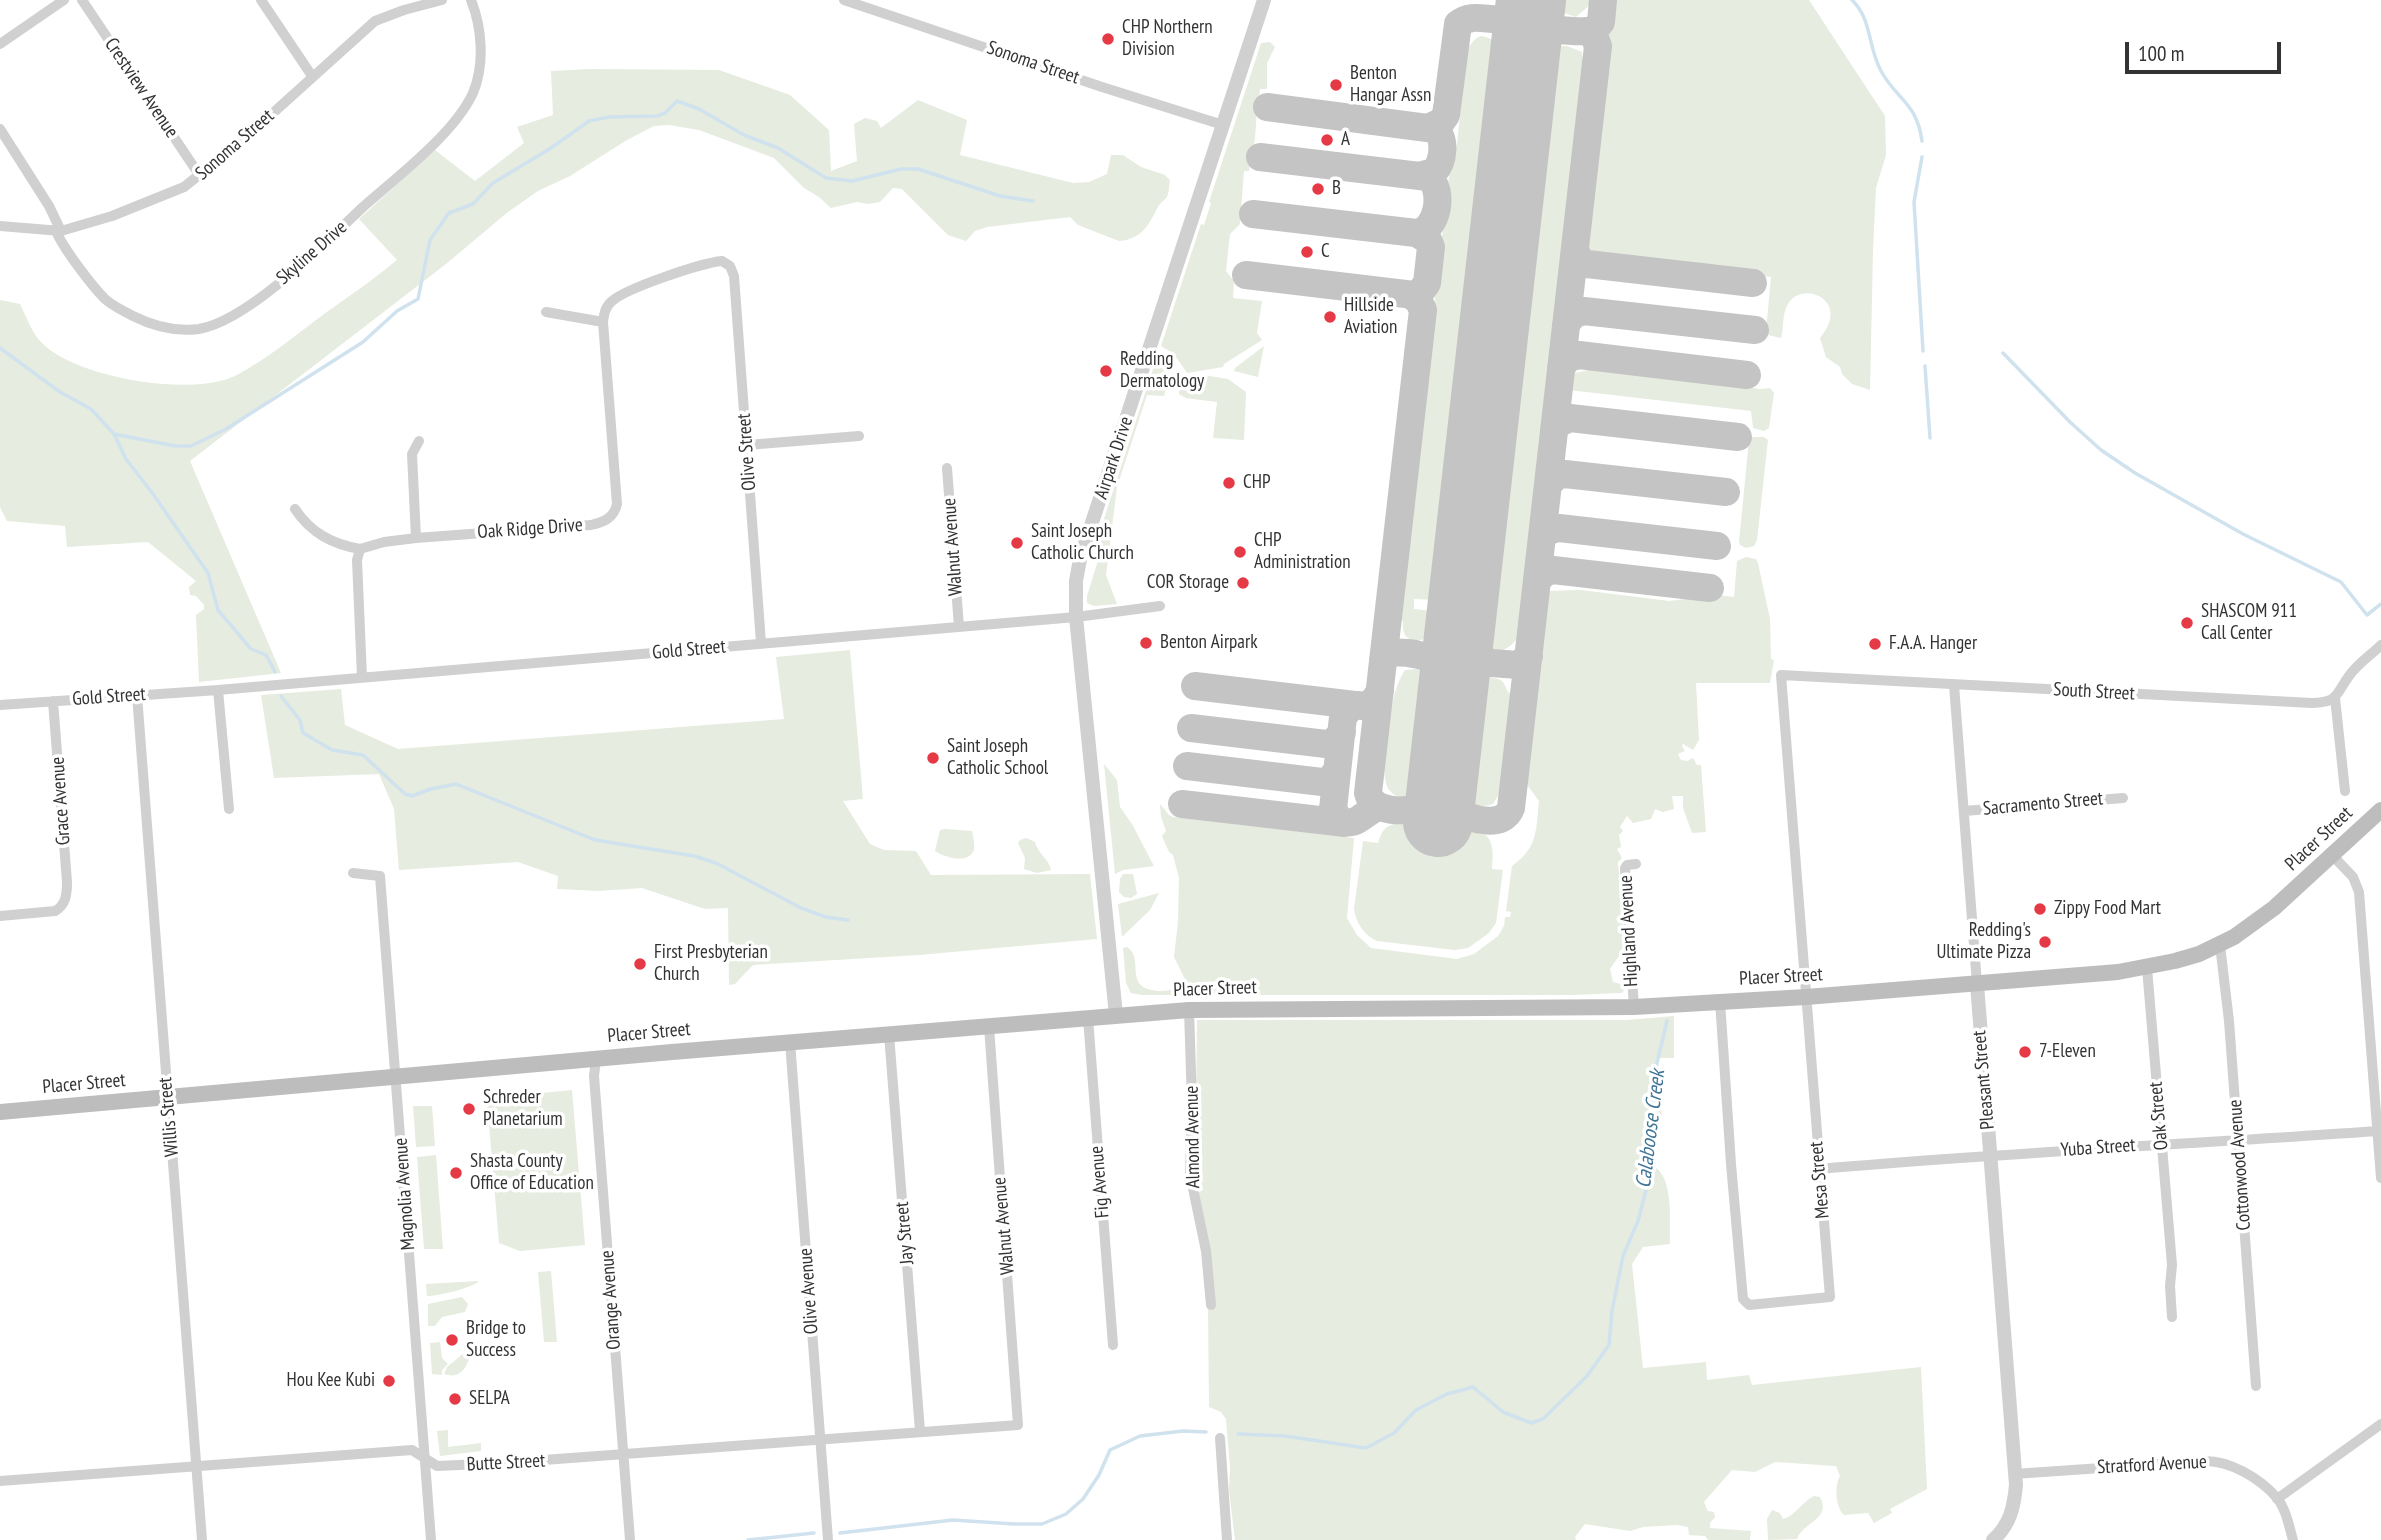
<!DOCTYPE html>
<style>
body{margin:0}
#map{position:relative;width:2381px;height:1540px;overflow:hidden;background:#fff;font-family:"PT Sans Narrow",sans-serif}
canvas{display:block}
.scale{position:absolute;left:2125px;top:42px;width:156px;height:32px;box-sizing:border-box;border:4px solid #333;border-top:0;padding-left:9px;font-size:21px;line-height:24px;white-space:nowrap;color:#333;-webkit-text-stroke:5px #fff;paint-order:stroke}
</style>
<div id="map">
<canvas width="2381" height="1540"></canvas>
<div class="scale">100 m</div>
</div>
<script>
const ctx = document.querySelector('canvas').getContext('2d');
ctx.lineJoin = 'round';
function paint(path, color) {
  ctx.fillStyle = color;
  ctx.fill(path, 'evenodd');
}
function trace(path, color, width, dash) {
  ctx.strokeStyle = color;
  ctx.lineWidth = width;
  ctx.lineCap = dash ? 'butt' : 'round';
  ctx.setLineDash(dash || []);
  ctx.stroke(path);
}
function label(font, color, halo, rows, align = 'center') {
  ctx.font = font + ' "PT Sans Narrow",sans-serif';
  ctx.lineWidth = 7;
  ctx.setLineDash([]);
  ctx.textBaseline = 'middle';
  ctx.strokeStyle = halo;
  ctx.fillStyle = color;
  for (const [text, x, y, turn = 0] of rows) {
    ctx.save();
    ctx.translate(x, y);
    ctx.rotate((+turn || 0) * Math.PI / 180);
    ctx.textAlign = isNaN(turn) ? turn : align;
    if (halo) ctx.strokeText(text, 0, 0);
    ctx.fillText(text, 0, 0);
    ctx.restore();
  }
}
const green = new Path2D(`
 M1554,0H1591V4L1576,17L1561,12Z
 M1610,0H1809L1885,116L1886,155L1876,188L1873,250L1870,390L1852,384L1842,374L1840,367L1826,357L1820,338C1853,300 1800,278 1787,306C1782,315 1784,328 1781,338L1768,335L1766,331L1771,277L1598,257L1591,250L1583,236Z
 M1481,36C1494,38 1498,44 1501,56L1441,596L1438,600L1414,599V609L1431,611L1433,606L1437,607V631C1423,644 1400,646 1403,621L1398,618L1452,150L1457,145L1462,95L1460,88L1463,55H1466C1468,47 1473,39 1481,36Z
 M1270,42L1275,47L1267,63V89H1260L1259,101H1256L1255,108H1257L1255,139L1249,171H1244L1240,224L1230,234L1226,271L1234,281L1233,298L1262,301L1257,333L1262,340L1224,364L1223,367L1187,373L1174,354L1161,346L1201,224L1204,225L1211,203L1209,202L1261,43Z
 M1560,46H1567L1582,52V56L1588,70L1524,629H1521C1515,654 1483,660 1483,634C1482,603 1491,571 1495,540L1549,58Z
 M589,69L719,70L790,95L829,130L831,171L857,161L854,124L865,118L877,121L881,128L918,100L967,120L960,155L1073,183L1089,182L1107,174L1111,155H1123L1141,167L1165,175L1170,180C1169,185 1169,193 1167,197C1165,200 1161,202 1159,205C1149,224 1143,239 1119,241L1078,225L1070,217L987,227L975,231L966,241L948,235L902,189L893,188L880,202L868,204L857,202L831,208L819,197L804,188L774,158L699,130L669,125L654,126L627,140L570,176L538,191L508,212L446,264L190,461L281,673L199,682L196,615L204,609V605L196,596L190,595L189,587L196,581L148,542L67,547L65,526L7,521L0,507V300L20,304C26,316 32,333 41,342C75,378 193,398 237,375C265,360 291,339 316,320C343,300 371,282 397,260L359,219L435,150L475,181L524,143L517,127L553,115L551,71Z
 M1264,346L1258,377L1234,371L1235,368Z
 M1156,360L1165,362L1170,369L1164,396L1147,395L1117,487L1106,575L1117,604L1094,606L1087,603V596L1101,551L1100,541L1097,540Z
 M1593,369L1761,389L1770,388L1774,393L1769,428L1764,431L1753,428L1751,411L1569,390L1567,387L1575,373Z
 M1209,376L1228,379L1246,392L1244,440L1213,438L1217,402L1186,398L1179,394V385L1184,381Z
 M1753,437H1764L1768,440L1757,540L1754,546L1746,548L1740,545L1739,542L1749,440Z
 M1746,557L1756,559L1758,563L1770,619L1771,659L1774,660L1770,683H1696L1699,740L1693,750L1683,744L1682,746L1685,751L1678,754L1681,760L1687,761L1693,758L1697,765H1701L1706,832L1692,833L1683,808V796H1672L1674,809L1663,812L1655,809L1651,819L1633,823L1627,816L1620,827L1623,831L1619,835L1621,847L1617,849L1622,858L1618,862L1624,943L1619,956L1610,969L1613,982L1624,985V990L1622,993L1571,995H1142L1131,993L1126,983L1123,948L1127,947C1146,960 1121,989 1160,991C1171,991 1178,988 1186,981L1174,957L1178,922L1179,878L1173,855L1169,852L1162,836L1166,831L1161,817L1160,804L1169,815L1173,817L1354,838L1347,918L1357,935L1371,948L1457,959L1474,954L1498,936L1504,926L1505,917H1510L1511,912L1506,911L1512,866C1538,848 1536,830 1539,801L1522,778L1543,591L1581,590L1669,601L1717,595L1734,597L1737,561Z
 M850,650L863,799L843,801L870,844L884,850L916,851L931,875L1090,874L1097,939L919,955L753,965L735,984L729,985L728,908L705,909L642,888L598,891L557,889L558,876L518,862L399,870L394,809L379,774L274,778L261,695L341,689L345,725L398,749L784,719L776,657Z
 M1418,669L1428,675L1430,682L1417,785L1409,796H1396C1391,792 1387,789 1386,783C1380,758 1390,691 1405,670Z
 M1488,678C1503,678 1503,681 1508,692L1513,694L1511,701L1516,703L1506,790L1501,791L1493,804C1479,809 1470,804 1465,790L1478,689L1483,679Z
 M1104,764L1117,780L1120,807L1132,824L1154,866L1123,870L1115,874Z
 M1398,823L1481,832C1495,839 1493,855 1492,869L1503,870L1496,923L1489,933L1468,948L1455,950L1377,941C1364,935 1356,923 1354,909L1363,841L1378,843C1382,831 1384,826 1398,823Z
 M945,829L972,831C973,836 975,845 974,850C968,865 944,857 935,851L940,830Z
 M1026,838L1035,842C1037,853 1050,860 1051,870L1037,873L1024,869L1025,858L1018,843L1020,840Z
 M1123,874H1133L1137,894L1131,898L1124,897L1119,892L1120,879Z
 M1159,893L1150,910L1122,937L1118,904Z
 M1674,1016V1058H1657L1658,1090L1662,1115L1657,1127L1656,1168C1674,1181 1669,1223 1670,1244L1643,1247L1632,1264L1643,1368L1706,1362L1707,1380L1749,1375L1752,1385L1921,1367L1927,1489L1890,1509L1892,1513L1874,1523L1868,1513L1844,1515C1836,1508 1834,1486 1840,1476L1836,1466L1775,1462L1755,1472L1732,1470L1704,1502L1708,1511L1714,1512L1715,1517L1710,1523V1528L1751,1531L1750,1540H1708L1705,1536L1689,1535L1688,1527L1677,1525L1643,1527L1630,1531L1585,1524L1575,1537L1576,1540H1235L1229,1490L1230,1467L1226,1419L1221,1412L1209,1407L1208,1306L1195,1190L1197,1020H1627Z
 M572,1090L585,1245L520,1251L499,1243L487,1100L491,1098Z
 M413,1106H432L435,1146L416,1147Z
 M436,1155L443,1249H424L417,1157Z
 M551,1271L557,1342H544L538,1272Z
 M479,1281C473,1288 437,1296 427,1296L426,1284Z
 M462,1297L468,1304L465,1312L442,1317L435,1326H428V1304Z
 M440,1342L442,1358L448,1364L442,1370V1375L432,1374L430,1343Z
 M464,1353L469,1355L470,1357C465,1370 459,1379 444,1374L447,1367Z
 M448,1430V1447L481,1443V1451L440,1456L437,1431Z
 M1814,1496L1820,1497C1832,1519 1803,1522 1797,1539L1768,1540L1767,1519L1772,1510L1780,1513L1783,1519C1795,1516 1802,1502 1814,1496Z`);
const stream = new Path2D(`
 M1852,0C1872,19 1868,48 1881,71C1897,100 1917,103 1922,141
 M1922,157L1914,202L1923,351
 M0,348L60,392L91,409L114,434L126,459L153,494L208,573L218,610L251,649L266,655L275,672
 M2003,353L2070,422L2101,450L2135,473L2243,534L2341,582L2367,615L2381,604
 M1925,366L1930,438
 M114,434L175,446H191L226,429L363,342L397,311L418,299L430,240L449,213L473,204L493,183L551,148L589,121L609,117L657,116L665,113L677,101L699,109L744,135L778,148L826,178L852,181L901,169H918L1000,196L1033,201
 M281,696L300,720L303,733L332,750L363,755L405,794L412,796L431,789L456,784L595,840L694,856L716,863L801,908L826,917L848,920
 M1238,1434L1285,1436L1366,1448L1394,1433L1416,1410L1447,1394L1473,1387L1503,1412L1531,1423L1543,1419L1587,1376L1609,1345L1612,1311L1623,1256L1638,1221L1648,1183L1646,1143L1657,1063L1667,1021
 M840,1533L953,1520L1014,1524H1042L1066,1514L1083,1499L1099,1475L1110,1450L1140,1436L1183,1431L1206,1432
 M748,1540L814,1533`);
const taxiway = new Path2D(`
 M1267,107L1435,129C1446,139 1444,161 1434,172L1422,175
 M1430,127L1441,122L1446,115L1458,24C1479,6 1508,37 1528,0
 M1516,154L1527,58C1539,14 1568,37 1594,30L1601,22L1603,0
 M1253,214L1416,233C1438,231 1445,189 1428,177L1260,157
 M1575,249L1579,259L1587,264L1753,283
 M1246,275L1414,295L1422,290L1427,283L1431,247L1428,240L1416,233
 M1410,295L1418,300L1423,310L1368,793C1373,813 1405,813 1421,806
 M1566,324L1574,314L1584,311L1755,330
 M1561,368L1568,358L1579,355L1747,375
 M1554,430L1559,423L1570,418L1738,437
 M1548,485L1556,476L1565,474L1726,492
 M1473,529L1462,631C1466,648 1475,658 1491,663
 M1542,539L1547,531L1559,528L1717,546
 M1537,581L1544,573L1553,570L1710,588
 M1383,660C1391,651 1397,652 1408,653C1441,657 1453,671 1449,705
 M1195,686L1363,706L1373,702L1380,691
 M1358,705L1349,709L1343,717L1333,809L1339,820C1357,829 1364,811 1379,807
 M1191,728L1326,744L1334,742L1342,732
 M1187,766L1322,782L1331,779L1337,770
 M1445,780L1454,693L1459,680L1468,670L1479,665L1491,663L1518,665L1529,656
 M1182,804L1345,823
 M1457,810C1472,821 1504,828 1511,808L1598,46L1594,36L1586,31`);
const runway = new Path2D(`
 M1438,822L1531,0`);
const minor = new Path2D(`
 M82,0L200,176
 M261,0L312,76
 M844,0L1102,87L1223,125
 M0,44L64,0
 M0,129L49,206L61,231
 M0,226L61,231L112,216L184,187L243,140L375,21L404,10L442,0
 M56,231C63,248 92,286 105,299C113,306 123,311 133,316C153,326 176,332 199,329C248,321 326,242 363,207C397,177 454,134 473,93C485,64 482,28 471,0
 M546,312L603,322
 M747,445L859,436
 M947,468L959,627
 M295,509C311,533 332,544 360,549
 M416,538L412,454L419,441
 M362,677L357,560L360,549L384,542L416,538L591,525C604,522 614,518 617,504L603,322C604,314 605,307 612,301C627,288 701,263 722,261L730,266L734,276L761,643
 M1954,685L1977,984
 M218,690L229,809
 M137,695L202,1540
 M2335,698L2345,791
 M0,705L218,690L1076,617L1160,606
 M1964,811L2123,798
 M2332,855L2353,877L2359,892L2381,1178
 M353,873L380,876L431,1540
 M0,916L55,911C66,905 67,894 67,882L53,701
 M2220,945L2229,1021L2256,1386
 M2147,968L2172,1265L2170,1286L2172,1317
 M1720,1001L1731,1164L1743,1299L1749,1305L1830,1297L1781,675L2312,703C2339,702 2335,695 2349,676C2357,664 2371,655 2381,645
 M1634,1007L1625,868L1627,865L1636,864
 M1189,1010L1192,1104L1190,1174L1206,1251L1211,1305
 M1088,1018L1113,1345
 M889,1034L920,1431
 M790,1042L828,1540
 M596,1059L594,1076L630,1540
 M1820,1169C2005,1153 2192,1144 2378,1131
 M1220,1438L1227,1540
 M2014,1474L2203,1461C2229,1460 2260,1478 2277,1498C2286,1509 2289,1526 2293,1540
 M0,1481L412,1450L437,1466L503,1463L1018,1425L989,1027
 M2277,1499L2381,1424`);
const tertiary = new Path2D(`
 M1977,984L2016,1485C2014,1507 2010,1525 1993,1540
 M1116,1015L1076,617V581L1080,559L1264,0`);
const secondary = new Path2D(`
 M0,1112L672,1052L1189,1010L1634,1007L1806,997L2118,972L2175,961L2199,954L2234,937L2274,908L2381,810`);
const markers = [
 [1108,39,7,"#e63946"],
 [1336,85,7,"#e63946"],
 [1327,140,7,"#e63946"],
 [1318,189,7,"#e63946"],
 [1307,252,7,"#e63946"],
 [1330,317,7,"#e63946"],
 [1106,371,7,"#e63946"],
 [1229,483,7,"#e63946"],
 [1017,543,7,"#e63946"],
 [1240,552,7,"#e63946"],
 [1243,583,7,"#e63946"],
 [2187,623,7,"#e63946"],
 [1146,643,7,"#e63946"],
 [1875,644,7,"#e63946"],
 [933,758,7,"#e63946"],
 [2040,909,7,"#e63946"],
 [2045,942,7,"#e63946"],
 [640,964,7,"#e63946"],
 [2025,1052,7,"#e63946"],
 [469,1109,7,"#e63946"],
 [456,1173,7,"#e63946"],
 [452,1340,7,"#e63946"],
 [389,1381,7,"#e63946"],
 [455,1399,7,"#e63946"]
];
const poiNames = [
 ["CHP Northern",1122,28],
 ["Division",1122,50],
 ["Benton",1350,74],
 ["Hangar Assn",1350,96],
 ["A",1341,140],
 ["B",1332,189],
 ["C",1321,252],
 ["Hillside",1344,306],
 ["Aviation",1344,328],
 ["Redding",1120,360],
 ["Dermatology",1120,382],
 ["CHP",1243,483],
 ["Saint Joseph",1031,532],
 ["Catholic Church",1031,554],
 ["CHP",1254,541],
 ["Administration",1254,563],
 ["COR Storage",1229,583,"right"],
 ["SHASCOM 911",2201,612],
 ["Call Center",2201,634],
 ["Benton Airpark",1160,643],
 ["F.A.A. Hanger",1889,644],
 ["Saint Joseph",947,747],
 ["Catholic School",947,769],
 ["Zippy Food Mart",2054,909],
 ["Redding's",2031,931,"right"],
 ["Ultimate Pizza",2031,953,"right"],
 ["First Presbyterian",654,953],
 ["Church",654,975],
 ["7-Eleven",2039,1052],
 ["Schreder",483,1098],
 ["Planetarium",483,1120],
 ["Shasta County",470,1162],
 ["Office of Education",470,1184],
 ["Bridge to",466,1329],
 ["Success",466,1351],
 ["Hou Kee Kubi",375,1381,"right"],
 ["SELPA",469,1399]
];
const streetNames = [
 ["Sonoma Street",1033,63,19],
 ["Crestview Avenue",141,88,56],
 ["Sonoma Street",235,145,-41],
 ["Skyline Drive",312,253,-41],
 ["Olive Street",747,452,-94],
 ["Airpark Drive",1114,458,-72],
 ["Oak Ridge Drive",530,529,-4],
 ["Walnut Avenue",953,547,-94],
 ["Gold Street",689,650,-5],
 ["South Street",2094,692,3],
 ["Gold Street",109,697,-4],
 ["Grace Avenue",61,801,-94],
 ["Sacramento Street",2043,804,-5],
 ["Placer Street",2319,839,-43],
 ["Highland Avenue",1629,931,-93],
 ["Placer Street",1781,977,-3],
 ["Placer Street",1215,989,-2],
 ["Placer Street",649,1033,-5],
 ["Pleasant Street",1984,1080,-95],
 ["Placer Street",84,1084,-5],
 ["Oak Street",2159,1116,-95],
 ["Willis Street",169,1117,-95],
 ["Almond Avenue",1193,1137,-91],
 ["Yuba Street",2098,1148,-4],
 ["Cottonwood Avenue",2240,1165,-94],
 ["Mesa Street",1820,1180,-95],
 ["Fig Avenue",1100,1182,-95],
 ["Magnolia Avenue",405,1194,-94],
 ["Walnut Avenue",1004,1226,-95],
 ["Jay Street",905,1233,-95],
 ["Olive Avenue",809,1291,-94],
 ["Orange Avenue",611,1300,-94],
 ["Butte Street",506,1463,-3],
 ["Stratford Avenue",2152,1465,-3]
];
const waterNames = [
 ["Calaboose Creek",1651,1129,-83]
];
paint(green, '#e6ecdf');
trace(stream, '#cfe2ee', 3.5);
trace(taxiway, '#c4c4c4', 28);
trace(runway, '#c4c4c4', 70);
trace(minor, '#d0d0d0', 10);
trace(tertiary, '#d0d0d0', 14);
trace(secondary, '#bdbdbd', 16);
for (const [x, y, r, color] of markers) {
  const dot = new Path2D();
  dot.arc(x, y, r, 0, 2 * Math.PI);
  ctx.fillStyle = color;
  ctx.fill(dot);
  trace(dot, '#fff', 2.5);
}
label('19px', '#333', '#fff', poiNames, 'left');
label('19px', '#333', '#fff', streetNames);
label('italic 21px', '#3f7597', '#fff', waterNames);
</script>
